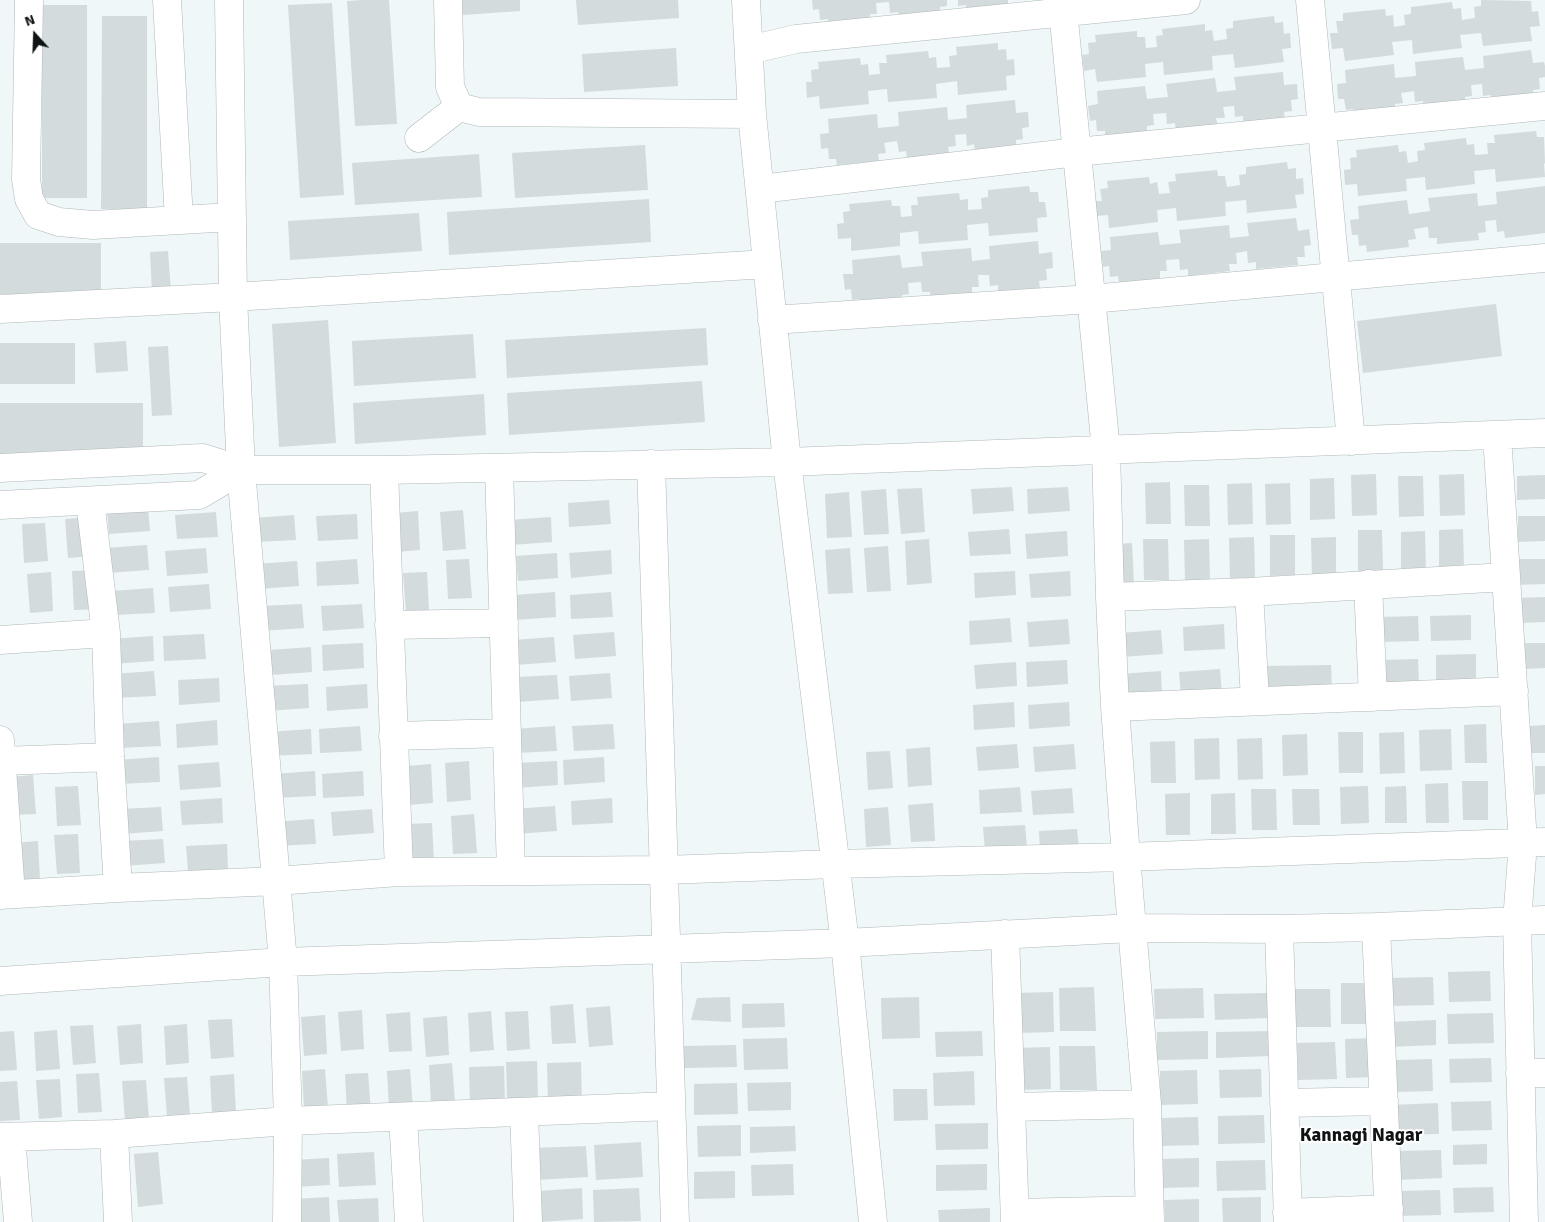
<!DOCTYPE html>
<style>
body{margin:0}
#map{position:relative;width:1545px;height:1222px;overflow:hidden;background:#eff7f8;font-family:Signika,sans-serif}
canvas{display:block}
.north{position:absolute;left:10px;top:10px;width:50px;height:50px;-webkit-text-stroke:4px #fff;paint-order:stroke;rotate:340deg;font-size:14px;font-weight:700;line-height:20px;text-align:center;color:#101313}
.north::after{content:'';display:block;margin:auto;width:18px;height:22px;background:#101313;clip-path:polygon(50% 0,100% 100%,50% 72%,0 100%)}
</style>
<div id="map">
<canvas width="1545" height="1222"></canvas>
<div class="north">N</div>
</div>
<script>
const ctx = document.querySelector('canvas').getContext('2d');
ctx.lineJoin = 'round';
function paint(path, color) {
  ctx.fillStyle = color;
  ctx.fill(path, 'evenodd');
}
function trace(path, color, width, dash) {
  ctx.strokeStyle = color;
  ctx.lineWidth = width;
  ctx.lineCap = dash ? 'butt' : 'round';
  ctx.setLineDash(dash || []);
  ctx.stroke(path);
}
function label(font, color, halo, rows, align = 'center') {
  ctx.font = font + ' Signika,sans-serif';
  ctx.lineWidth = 4;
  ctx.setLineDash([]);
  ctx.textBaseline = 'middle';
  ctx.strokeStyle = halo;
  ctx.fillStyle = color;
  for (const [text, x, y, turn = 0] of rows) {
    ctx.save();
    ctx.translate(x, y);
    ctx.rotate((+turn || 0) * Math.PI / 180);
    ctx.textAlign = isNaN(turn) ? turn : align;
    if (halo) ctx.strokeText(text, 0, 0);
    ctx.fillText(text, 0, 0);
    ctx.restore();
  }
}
const building = new Path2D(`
 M362,0H389L397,124L355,126L347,1Z
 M462,0H520V11L463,15Z
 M576,0H678L679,18L578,25Z
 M812,0H947V6L940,7V14L899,18L898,12L890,13L889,2L876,3L877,14H870L871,21L828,26V19L820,20L819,9L813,10Z
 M958,0H1008V8L967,12L966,5L958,6Z
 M1481,0L1531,1L1532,12L1538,11L1540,26L1530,27L1532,41L1483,46L1481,33L1460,35L1462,48L1413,54L1412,40L1392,42L1394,55L1345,61L1343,48L1332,49L1330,33H1338L1336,21H1343V13L1385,9L1386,16L1393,15L1394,27L1405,25L1404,15L1411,14V7L1452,2L1453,9L1461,8L1462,20L1475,18L1474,7L1481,6Z
 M332,3L344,195L300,198L288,5Z
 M42,5H87V198H42Z
 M102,16H147V210L101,209Z
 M1274,16L1275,23L1283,22L1284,34L1290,33L1291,48L1282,49L1284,62L1235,68L1233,54L1212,56L1213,70L1164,75L1163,62L1145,64L1146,77L1097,82L1095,69L1084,71L1082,55L1089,54L1088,43L1096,42L1095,35L1137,31V37H1145L1146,48L1157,47L1156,36L1163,35L1162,29L1205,24V31L1212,30L1214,41L1227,39L1226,29L1233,28V21Z
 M998,43V50L1006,49L1007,60L1014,59L1015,75L1006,76L1007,90L958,95L957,81L936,84L937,98L888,102L887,89L868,91L869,104L820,109L819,96L807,98L806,82H812L811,70L819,69L818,62L860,58L861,65L868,64L869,75L880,74L879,63H887L886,55L928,51L929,58L936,57L937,68L950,67L949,56L957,55L956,47Z
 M676,48L678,86L584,92L582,54Z
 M1531,50L1533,63L1544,62L1545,66V77L1539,78L1540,89L1533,90V97L1492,102L1491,95L1483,96L1482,84L1471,85L1472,96L1465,97V104L1424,108L1423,101L1415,102L1414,91L1401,93L1403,103L1395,104L1396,111L1354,116L1353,109L1346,110L1344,99H1338L1337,84L1346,83L1345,70L1394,64L1395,78L1416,76L1415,62L1463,57L1465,70L1484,68L1483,56Z
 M1283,72L1284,85L1297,84L1298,99L1291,100L1292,111L1284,112L1285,119L1243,124V116L1235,117L1234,106L1223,107L1225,118H1216L1218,126L1176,130L1175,123L1167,124L1166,113L1153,114L1154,125L1147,126V133L1105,137V131H1097L1096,120L1090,121L1088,106L1098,104L1097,91L1145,86L1147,99L1168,97L1166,84L1215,78L1217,92L1236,90L1234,77Z
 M1015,100L1016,113L1028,112L1029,127L1022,128L1023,139L1016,140V147L975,151L974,144L967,146L966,134L955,135L956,146L948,147L949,154L907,158L906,151L899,152L897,141L884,143L886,153L878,154L879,161L837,165L836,159H829L828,148L821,149L820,134L829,133L828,119L877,114L878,128L899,126L898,112L947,107L948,120L967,118L966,105Z
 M1536,131L1537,137H1544L1545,163L1544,164L1545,177L1496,182L1495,169L1474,171L1475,184L1426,190L1425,177L1406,179L1407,191L1358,196L1357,184L1345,185L1344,170L1351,169L1350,158L1357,157L1356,150L1398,145L1399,152L1406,151L1408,163L1418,161L1417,151L1425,150L1424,143L1466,138L1467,145L1474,144L1475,155L1488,154L1487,143H1495L1494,135Z
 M645,145L648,190L515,198L512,153Z
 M479,154L482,197L355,205L352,163Z
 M1287,162L1288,169L1296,168V179L1303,178L1304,194L1295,195L1297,208L1247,213L1246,200L1225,202L1226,216L1177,221L1176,208L1157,210L1158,222L1109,228L1108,215L1096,216L1095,201H1102L1100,189L1108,188L1107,181L1149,177L1150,184L1157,182L1159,194L1170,193L1168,182L1176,181L1175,174L1217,170L1218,176H1225L1227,187L1240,185L1239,175L1246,174V167Z
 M1029,186L1030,192H1038L1039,202H1045L1047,217L1037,218L1038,232L989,236L988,223L967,225L968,240L919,244L918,231L900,233V246L851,251V238L838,239L837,224L844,223L843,212L850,211L849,204L891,200L892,206H900L901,217L912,216L911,205H918L917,197L959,193L960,200L968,199V210L982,209L981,198L988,197V190Z
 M1545,186V233L1505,238L1504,231L1497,232L1496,220L1485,221L1486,232L1478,233L1479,240L1437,244V238H1429L1428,227L1414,229L1416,239L1408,240L1409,247L1367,252L1366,245L1359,246L1358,235H1352L1350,220L1359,219L1358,206L1407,200L1409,214L1430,211L1428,198L1477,193L1478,206L1497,204L1496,192Z
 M649,199L651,242L449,255L447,212Z
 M419,213L422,251L290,260L288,221Z
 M1296,218L1298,231L1309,229L1311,245L1304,246L1305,257H1297L1298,265L1256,269V262L1248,263L1247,251L1236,253L1237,264H1229L1230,271L1188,276V269L1180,270L1179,259L1166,260L1167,271H1160V279L1119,283L1118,276L1110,277L1109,266L1103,267L1101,251L1111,250L1110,237L1158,232L1160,245L1181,243L1179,230L1229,225L1230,238L1249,236L1247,223Z
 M1038,241L1039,254L1052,252L1053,268L1046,269L1047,280L1039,281L1040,288L998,292V285L990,286L989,275H978L979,287H972V295L930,299V292H922L921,282L908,283L909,294L902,295V302L861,306L860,299L852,300L851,289L845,290L843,274H853L852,260L900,255L902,268L923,266L921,252L971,248L972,261L990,259L989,246Z
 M0,243H101V294H0Z
 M168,251L171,292L152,293L150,252Z
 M1496,304L1502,356L1363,373L1357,321Z
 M328,320L336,443L279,447L272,324Z
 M706,328L708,365L507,378L505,340Z
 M473,334L476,378L354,386L352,341Z
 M126,341L128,371L96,373L94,343Z
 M0,343H75V384H0Z
 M168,346L172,415L152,416L148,347Z
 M702,381L705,422L509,435L507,393Z
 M484,394L486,435L355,444L353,403Z
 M0,403H143V457H0Z
 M1376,474L1377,515L1352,516L1351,475Z
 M1464,474L1465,515L1440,516L1439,475Z
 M1545,475V499L1517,500V476Z
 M1398,476H1423L1424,516L1399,517Z
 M1334,478L1335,519L1310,520V479Z
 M1170,482L1171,524H1146L1145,483Z
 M1252,483L1253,524L1228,525L1227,484Z
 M1290,483L1291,524L1266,525L1265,484Z
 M1184,485H1209L1210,526H1185Z
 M1012,487L1014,511L973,514L971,489Z
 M1068,487L1070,511L1028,514L1027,489Z
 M922,488L925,532L901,534L897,489Z
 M886,489L889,534L864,535L861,491Z
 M849,492L852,537L827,538L825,494Z
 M609,500L611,524L569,527L568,503Z
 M148,507L150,531L109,534L107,510Z
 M463,510L466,549L443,551L440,512Z
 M418,511L420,550L397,552L395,513Z
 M216,512L218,537L177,539L175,515Z
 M357,514L358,539L318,541L316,516Z
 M294,515L296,540L255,542L253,518Z
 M1518,516H1545V541L1518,542Z
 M89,517L91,556L68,558L65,519Z
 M551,517L552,542L511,545L509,520Z
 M45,523L48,561L24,563L22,524Z
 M1009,529L1011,554L970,556L968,532Z
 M1463,529L1464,570L1439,571V530Z
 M1358,530H1382L1383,571L1358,572Z
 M1067,531L1068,556L1027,559L1025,534Z
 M1425,531L1426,572L1401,573V532Z
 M1270,535H1295V575L1270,576Z
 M1254,537L1255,578L1230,579L1229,538Z
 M1336,537V578L1312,579L1311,538Z
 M929,539L932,583L907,585L905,541Z
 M1143,539H1168L1169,580H1144Z
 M1209,539L1210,580H1185L1184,540Z
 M1132,543L1134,584L1119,585L1116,544Z
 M147,545L149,570L108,573L106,548Z
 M888,546L891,591L867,592L864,548Z
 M206,548L208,573L167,576L165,551Z
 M850,548L853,593L828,594L825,550Z
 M611,550L612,574L571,578L569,553Z
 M557,553L558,578L518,581L516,556Z
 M357,559L359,584L317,586L316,562Z
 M469,559L472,598L448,599L446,560Z
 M1516,559H1545V584L1516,585Z
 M297,561L299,586L258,589L256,564Z
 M96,570L98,609L74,610L72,571Z
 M1015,571L1016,595L975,598L974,573Z
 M1070,571L1071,596L1031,598L1029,574Z
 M51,572L53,611L30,613L27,574Z
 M427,572L429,611L406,612L403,573Z
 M209,584L211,609L170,612L168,587Z
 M153,588L155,613L114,615L112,591Z
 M555,592L556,617L515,620L513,595Z
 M611,592L613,617L571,619L570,595Z
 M1545,597V622L1518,623L1517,598Z
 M302,604L304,628L263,631L261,606Z
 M362,604L364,628L323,631L321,606Z
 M1471,615V640L1431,641L1430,616Z
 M1418,616L1419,641L1378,642V617Z
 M1010,618L1012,642L970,645L969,621Z
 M1068,619L1070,644L1029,647L1027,622Z
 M1224,624L1225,649L1184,651L1183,627Z
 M1161,630L1163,654L1122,657L1120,633Z
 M614,632L616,656L575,659L573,635Z
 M204,634L206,659L164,661L163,636Z
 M153,636L154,661L113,664L111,639Z
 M554,637L556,662L515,665L513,640Z
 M363,643L364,668L323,671L322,645Z
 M1522,643H1545V668L1522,669Z
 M311,647L312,672L271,675L269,650Z
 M1476,654V679L1436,680V655Z
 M1418,659L1419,684L1378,685V660Z
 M1067,660L1068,684L1027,687L1026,662Z
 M1016,662L1017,686L976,689L974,665Z
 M1331,665L1332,693L1265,694L1264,666Z
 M1220,669L1222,694L1181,697L1179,672Z
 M154,671L156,696L115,698L113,674Z
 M1161,671L1162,696L1121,698L1120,674Z
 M610,673L612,698L571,701L569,676Z
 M557,675L559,699L517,702L516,677Z
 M219,678L220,702L179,705L178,680Z
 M308,684L309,708L268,711L266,686Z
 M367,684L368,708L327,711L326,687Z
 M1014,702L1015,727L974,730L973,705Z
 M1069,702L1070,726L1029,729L1028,705Z
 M217,720L218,745L177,748L176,724Z
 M159,721L161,746L119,748L118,724Z
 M613,724L615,749L574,751L572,726Z
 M1486,724L1487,763H1465L1464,725Z
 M1545,725V753H1529V726Z
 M360,726L362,751L320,753L319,729Z
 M555,726L557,751L516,753L514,729Z
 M311,729L312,754L271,756L269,732Z
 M1451,729L1452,770L1420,771L1419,730Z
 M1338,732H1363V773H1339Z
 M1404,732L1405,773L1380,774L1379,733Z
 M1307,734L1308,775L1283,776L1282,735Z
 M1219,738L1220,779L1195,780L1194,739Z
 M1262,738L1263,779L1238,780L1237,739Z
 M1175,741L1176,783H1151L1150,742Z
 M1017,744L1019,768L978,771L976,747Z
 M1074,744L1076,769L1035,772L1033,747Z
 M930,747L932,785L908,787L906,749Z
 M890,751L893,788L868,790L866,752Z
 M159,757L160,782L119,784L117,760Z
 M604,757L605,782L564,785L563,760Z
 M469,761L471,800L447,802L445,763Z
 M557,761L558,785L517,788L516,763Z
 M219,762L221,787L180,790L178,765Z
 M431,764L433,803L409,805L407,766Z
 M1535,766H1545V794L1535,795Z
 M315,771L316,796L275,798L274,774Z
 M363,771L364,796L323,798L322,774Z
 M33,775L36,814L12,815L9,777Z
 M1462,781H1488V820H1463Z
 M1448,783L1449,823H1426L1425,784Z
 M78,786L81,825L57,826L55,787Z
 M1368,786L1369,823L1341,824L1340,787Z
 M1406,786L1407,823H1385V787Z
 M1020,787L1022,812L980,814L979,790Z
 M1072,788L1074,813L1033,815L1031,791Z
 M1251,789H1276L1277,830H1252Z
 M1292,789H1319L1320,825H1293Z
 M1190,793V835H1166L1165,794Z
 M1235,793L1236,834H1211V794Z
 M222,798L223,823L182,825L180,801Z
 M612,798L613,823L572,825L571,801Z
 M933,803L935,841L911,842L908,805Z
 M555,806L557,831L516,834L514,809Z
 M161,807L163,831L122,834L120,809Z
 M888,807L891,845L866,847L864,809Z
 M372,809L374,833L333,836L331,812Z
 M474,814L477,853L453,854L451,816Z
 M314,819L316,844L275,846L273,822Z
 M432,823L434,862L410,863L408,824Z
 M1025,825L1027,848L985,851L983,827Z
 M1077,829L1079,848L1040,850L1039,831Z
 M78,834L80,873L57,874L54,835Z
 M163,839L165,863L124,866L122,841Z
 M38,841L40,880L17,882L14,843Z
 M227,844L228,869L188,871L186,846Z
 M1490,971L1491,1001L1449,1002L1448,972Z
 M1433,977L1434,1005L1389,1006L1388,978Z
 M1341,983H1370V1024H1341Z
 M1094,987L1096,1031H1060L1059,988Z
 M1203,988L1204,1018L1155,1019L1154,989Z
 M1293,989H1330L1331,1027H1294Z
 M1053,992L1054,1032L1018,1033L1017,993Z
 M1268,993L1269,1018L1215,1020L1214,994Z
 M730,997L731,1022L691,1020L697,998Z
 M919,997L920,1038L882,1039L881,998Z
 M784,1003L785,1027L742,1028V1004Z
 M573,1004L576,1043L552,1044L550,1006Z
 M610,1006L613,1045L589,1047L586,1008Z
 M362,1010L364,1049L341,1051L338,1012Z
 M491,1011L494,1050L470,1052L468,1013Z
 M528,1011L530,1049L507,1051L505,1012Z
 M410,1012L412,1051L389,1052L386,1014Z
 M1493,1013L1494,1043L1448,1044L1447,1014Z
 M325,1015L327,1054L304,1056L301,1017Z
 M447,1016L449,1055L426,1057L423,1018Z
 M232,1019L234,1057L211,1059L208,1020Z
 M1436,1020V1045L1390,1047L1389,1022Z
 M141,1024L143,1063L120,1065L117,1026Z
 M187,1024L189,1063L166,1065L164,1026Z
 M93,1025L96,1063L73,1065L70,1026Z
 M57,1030L60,1069L36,1071L34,1032Z
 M14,1031L17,1070L0,1071V1032Z
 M982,1031L983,1056L936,1057L935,1032Z
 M1208,1031V1059L1157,1060V1032Z
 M1271,1031V1056L1216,1058V1032Z
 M787,1038L788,1069L744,1070L743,1039Z
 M1374,1038V1077L1346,1078L1345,1039Z
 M1335,1042L1337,1079L1298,1080L1297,1043Z
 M736,1045L737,1067L684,1068L683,1046Z
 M1059,1046H1095L1097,1090H1060Z
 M1050,1047L1051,1089L1020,1090L1018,1048Z
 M1491,1058L1492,1082L1450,1083L1449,1059Z
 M1432,1059L1433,1091L1395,1092V1060Z
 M537,1061L538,1099H507L506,1062Z
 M581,1062L582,1104L548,1105L547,1063Z
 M452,1063L455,1102L431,1104L429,1065Z
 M504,1066L505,1104L470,1105L469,1067Z
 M325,1069L328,1108L304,1109L302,1071Z
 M410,1069L413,1108L389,1109L387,1071Z
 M1261,1069L1262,1097L1220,1098L1219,1070Z
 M1197,1070L1198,1104L1160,1105V1071Z
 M974,1071L975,1105L934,1106L933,1073Z
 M99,1073L102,1112L78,1113L76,1074Z
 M368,1073L371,1112L347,1113L345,1074Z
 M234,1074L236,1114L212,1115L210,1076Z
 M187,1077L190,1116L167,1117L164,1078Z
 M60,1079L62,1117L39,1119L36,1080Z
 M146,1080L149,1119L125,1120L122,1081Z
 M17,1081L20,1120L0,1121V1082Z
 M791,1082V1110L748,1111L747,1083Z
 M737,1083L738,1114L694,1115V1084Z
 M893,1089H927L928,1120L894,1121Z
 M1491,1101L1492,1130L1452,1131L1451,1102Z
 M1438,1103L1439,1134L1392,1135L1391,1105Z
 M1264,1115L1265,1143L1218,1144V1116Z
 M1198,1117L1199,1145L1161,1146L1160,1118Z
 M988,1123V1149L936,1150L935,1124Z
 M741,1125V1156L698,1157L697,1126Z
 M795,1126L796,1151L750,1153V1127Z
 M641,1142L643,1177L596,1180L594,1145Z
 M1487,1144V1164L1453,1165V1145Z
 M586,1146L588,1177L536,1180L534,1148Z
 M1441,1150L1442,1178L1396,1180V1151Z
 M158,1152L163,1204L138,1207L134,1154Z
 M374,1152L376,1185L339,1187L337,1154Z
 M329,1158L330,1185L294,1187L293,1160Z
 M1199,1158V1187L1160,1188L1159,1159Z
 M1265,1160L1266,1190L1217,1191L1216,1161Z
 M793,1164L794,1195L752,1196L751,1165Z
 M987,1164V1190L936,1191V1165Z
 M735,1171V1198L694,1199V1172Z
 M1493,1187L1494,1212L1454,1213L1453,1188Z
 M582,1188L583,1219L540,1222L539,1191Z
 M639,1188L641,1221L594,1222L593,1190Z
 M1440,1190L1441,1215L1398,1216L1397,1191Z
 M329,1197L330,1222H294L293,1199Z
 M1261,1197V1222H1223L1222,1198Z
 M378,1198L379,1222H339L337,1200Z
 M1199,1199V1222H1165L1164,1200Z
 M990,1208V1222H939L938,1210Z`);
const minor = new Path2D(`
 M29,0L26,179L29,199L38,215L59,222L93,225L232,217
 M167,0L179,220
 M229,0L233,297L241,470L283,962L288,1121L287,1222
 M448,0L450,87L459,107L479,112L752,114
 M746,0L752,114L787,462L845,943L873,1222
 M1062,0L1106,450L1110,597L1115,707L1126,857L1147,1104L1150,1222
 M1310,0L1351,441
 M749,50L796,39L1186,0
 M419,138L459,107
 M760,189L1077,152L1545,106
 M0,309L233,297L767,264
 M772,320L1091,299L1545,258
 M1497,435L1523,843L1517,921L1524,1222
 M651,464L675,1222
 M0,468L203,458L241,470H384L787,462L1545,433
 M499,468L511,871
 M384,470L399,872
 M90,501L106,633L110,757L118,888
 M0,505L199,495L241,470
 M1368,584L1373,697
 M1249,592L1255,700
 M1110,597L1249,592L1506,577
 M389,625L504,623
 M0,640L106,633
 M1115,707L1514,691
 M393,736L507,733
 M0,740L11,894
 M2,761L110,757
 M0,895L118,888L276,881L399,872L664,870L835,864L1126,857L1545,842
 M1376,927L1389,1222
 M1279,929L1288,1222
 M1005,934L1015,1222
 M0,981L283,962L845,943L1132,928L1279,929L1376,927L1545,920
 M1520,1073H1545
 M1284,1103L1384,1101
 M1011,1107L1147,1104
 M524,1112L528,1222
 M403,1117L409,1222
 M114,1134L118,1222
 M0,1137L114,1134L288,1121L671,1106
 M11,1137L18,1222
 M1015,1213L1149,1210
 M1287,1213L1389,1209`);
const neighbourhoodNames = [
 ["Kannagi Nagar",1361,1136]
];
paint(building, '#d3dbdc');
trace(minor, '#b0b8b9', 29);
trace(minor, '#fff', 28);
label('bold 19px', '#101313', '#fff', neighbourhoodNames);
</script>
